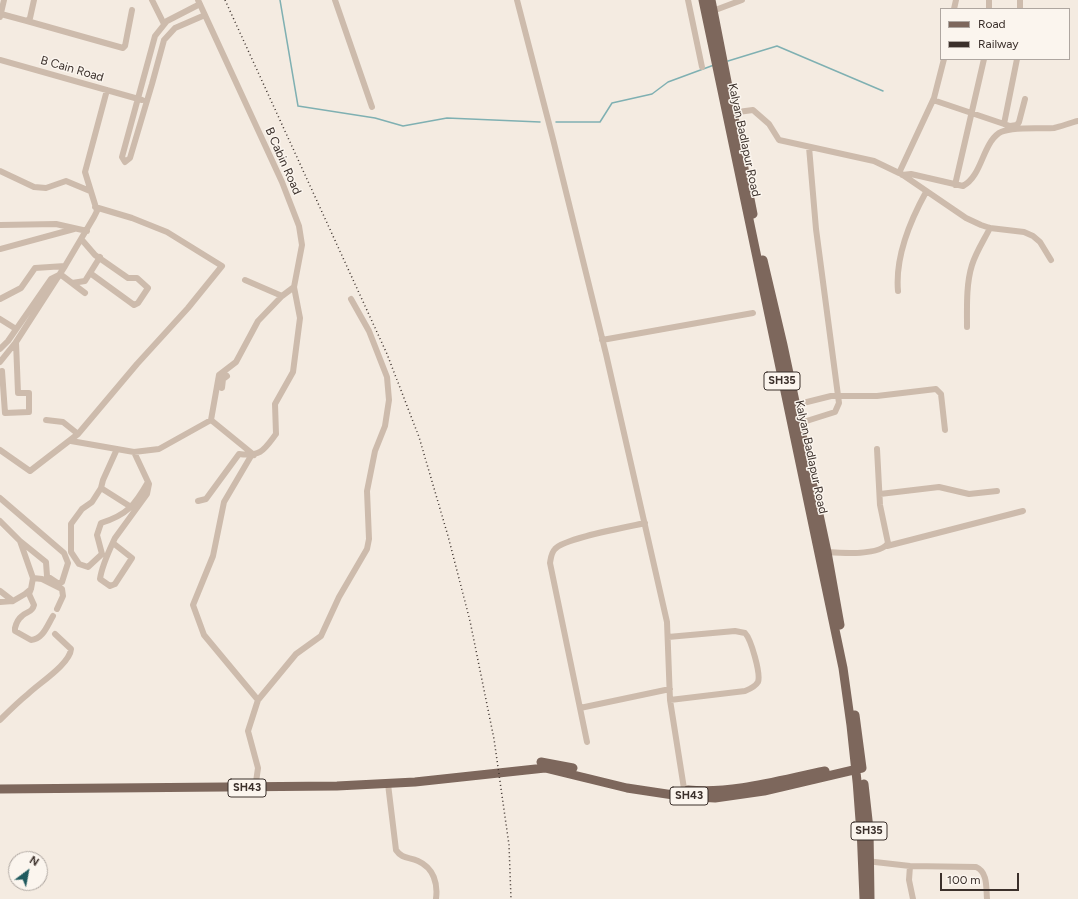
<!DOCTYPE html>
<style>
body{margin:0}
#map{position:relative;width:1078px;height:899px;overflow:hidden;background:#f4ebe1;font-family:Figtree,sans-serif}
canvas{display:block}
.legend{position:absolute;left:940px;top:8px;width:130px;height:52px;box-sizing:border-box;background:#fbf5ee;border:1px solid #aea6a0;margin:0;padding:5px 7px;list-style:none;font-size:12px;color:#3b302b}
.legend li{display:flex;align-items:center;gap:8px;height:20px}
.legend b{width:20px;border:1px solid #aea6a0}
.north{position:absolute;left:8px;top:851px;width:40px;height:40px;box-sizing:border-box;background:#fbf5ee;border:1px solid #aea6a0;border-radius:50%;rotate:32deg;font-size:11px;font-weight:700;line-height:16px;text-align:center;color:#3b302b}
.north::after{content:'';display:block;margin:auto;width:14px;height:18px;background:#1f5a5e;clip-path:polygon(50% 0,100% 100%,50% 72%,0 100%)}
.scale{position:absolute;left:940px;top:873px;width:79px;height:18px;box-sizing:border-box;border:2px solid #3b302b;border-top:0;padding-left:5px;font-size:12px;line-height:14px;white-space:nowrap;color:#3b302b;-webkit-text-stroke:3px #fbf5ee;paint-order:stroke}
</style>
<div id="map">
<canvas width="1078" height="899"></canvas>
<ul class="legend">
<li><b style="height:5px;background:#7d675c"></b>Road</li>
<li><b style="height:5px;background:#3b302b"></b>Railway</li>
</ul>
<div class="north">N</div>
<div class="scale">100 m</div>
</div>
<script>
const ctx = document.querySelector('canvas').getContext('2d');
ctx.lineJoin = 'round';
function trace(path, color, width, dash) {
  ctx.strokeStyle = color;
  ctx.lineWidth = width;
  ctx.lineCap = dash ? 'butt' : 'round';
  ctx.setLineDash(dash || []);
  ctx.stroke(path);
}
function label(font, color, halo, rows, align = 'center') {
  ctx.font = font + ' Figtree,sans-serif';
  ctx.lineWidth = 3;
  ctx.setLineDash([]);
  ctx.textBaseline = 'middle';
  ctx.strokeStyle = halo;
  ctx.fillStyle = color;
  for (const [text, x, y, turn = 0] of rows) {
    ctx.save();
    ctx.translate(x, y);
    ctx.rotate((+turn || 0) * Math.PI / 180);
    ctx.textAlign = isNaN(turn) ? turn : align;
    if (halo) ctx.strokeText(text, 0, 0);
    ctx.fillText(text, 0, 0);
    ctx.restore();
  }
}
const stream = new Path2D(`
 M280,0L298,106L375,118L403,126L447,118L540,122
 M728,61L777,46L883,91
 M556,122H600L612,103L652,94L668,82L714,65`);
const minor = new Path2D(`
 M152,0L164,24
 M198,0L282,182L299,226L302,245L294,287L282,296L245,280
 M335,0L372,107
 M517,0L553,139L606,354L667,622L670,700L685,795
 M688,0L702,67
 M200,4L167,21L155,36L122,157L125,162L130,158L152,84L164,40L175,28L205,15
 M954,9L956,0
 M989,9V0
 M1020,9V0
 M710,12L742,0
 M1,14L27,21L30,18L34,0
 M0,17L4,0
 M27,21L123,48L125,46L132,10
 M0,60L142,100
 M933,100L1010,126L1017,125L1019,122L1025,99
 M730,113L753,110L769,124L779,140L874,161L899,173L934,98L944,59
 M1004,124L1017,59
 M0,171L34,187L46,188L66,181L90,191
 M900,173L966,218L981,225L990,228L1024,232L1033,236L1040,242L1051,260
 M902,175L911,174L963,186C982,176 982,145 999,133C1009,126 1041,129 1054,128C1062,126 1070,123 1078,121
 M955,185L984,59
 M0,225L56,224L87,231
 M82,240L95,255L128,278H137L148,288L138,303L134,305L90,273
 M0,249L74,229
 M60,274L85,293
 M72,283L85,281L100,257
 M898,291C895,257 910,221 926,192
 M0,299L21,288L35,268L65,266L94,217L97,211L85,172L107,90
 M0,319L16,329
 M967,327C967,307 966,284 972,265C976,252 984,240 990,228
 M602,340L753,313
 M0,349L8,341L51,279L59,275
 M0,362L16,342L65,266
 M2,371L5,413L29,412V393H18L16,342
 M222,388L223,379L227,376
 M795,405L831,396H877L936,389L941,394L945,430
 M46,420L63,422L78,434
 M211,420L219,375L236,362L258,321L282,296
 M797,424L835,412L839,403L816,229L809,147
 M71,441L134,452L159,449L211,420L254,455
 M117,449L103,480L101,488L92,502L82,509L71,524V552L79,564L88,567L102,554L97,535L101,523C127,515 135,505 148,482
 M0,450L30,471L78,434L137,364L188,308L222,266L167,232L132,218L95,207
 M251,456L224,502L213,556L193,605L204,635L258,700L248,731L258,768L256,782
 M101,488L131,507
 M880,494L939,487L969,494L997,491
 M0,498L64,553L68,563L62,582L59,584L47,576L46,562L20,541
 M198,501L206,499L239,454C261,457 264,450 276,434L275,404L293,372L300,318L294,287
 M0,521L20,541L33,578L31,589L25,594L13,601L0,602
 M113,543L132,558L115,584L110,586L100,579C102,565 109,551 115,538L147,494L149,484L134,452
 M887,546L1023,511
 M827,552C841,553 880,556 888,543L880,505L877,449
 M33,578L42,579L62,589L63,596L57,609
 M31,589L29,594L34,605C32,613 27,611 22,616C18,619 16,624 15,628V631L31,640C43,639 47,626 53,616
 M0,591L13,601
 M668,637L735,631L745,633C751,639 761,674 758,682C755,687 750,689 745,691L670,700
 M258,700L296,654L321,636L339,597L367,549L369,539L367,491L375,451L385,426L389,400L387,377L369,331L351,299
 M580,708L670,689
 M0,720C9,711 18,702 28,694C38,684 70,664 71,649L55,634
 M587,742L550,563C551,558 551,553 555,549C564,538 628,527 645,523
 M388,784L396,850C402,859 409,857 418,861C434,868 438,884 436,899
 M866,861L910,866L976,867C988,872 986,888 987,899
 M910,866L909,880L913,899`);
const primary = new Path2D(`
 M703,0L843,668C855,745 862,821 864,899
 M711,0L753,214
 M763,260L783,345L827,552L840,625
 M855,715L862,768
 M541,762L573,768
 M864,784L869,829L870,899
 M0,789L337,786L415,782L545,768L627,788L680,796L715,798L764,791L862,768
 M688,790C735,794 780,780 825,771`);
const rail = new Path2D(`
 M225,0L387,354L419,437L448,536L470,621L494,739L509,845L511,899`);
const shields = [
 [782,381,36],
 [247,788,38],
 [689,796,38],
 [869,831,36]
];
const shieldNames = [
 ["SH35",782,381],
 ["SH43",247,788],
 ["SH43",689,796],
 ["SH35",869,831]
];
const streetNames = [
 ["B Cain Road",72,69,16],
 ["Kalyan Badlapur Road",744,140,78],
 ["B Cabin Road",283,161,66],
 ["Kalyan Badlapur Road",811,457,78]
];
trace(stream, '#7fb0b2', 1.5);
trace(minor, '#cdbbac', 6);
trace(primary, '#7d675c', 9);
trace(rail, '#3b302b', 1.5, [1, 3]);
for (const [x, y, w] of shields) {
  const box = new Path2D();
  box.roundRect(x - w / 2, y - 9, w, 18, 3);
  ctx.fillStyle = '#fbf5ee';
  ctx.fill(box);
  trace(box, '#3b302b', 1);
}
label('bold 11px', '#3b302b', null, shieldNames);
label('12px', '#3b302b', '#fbf5ee', streetNames);
</script>
